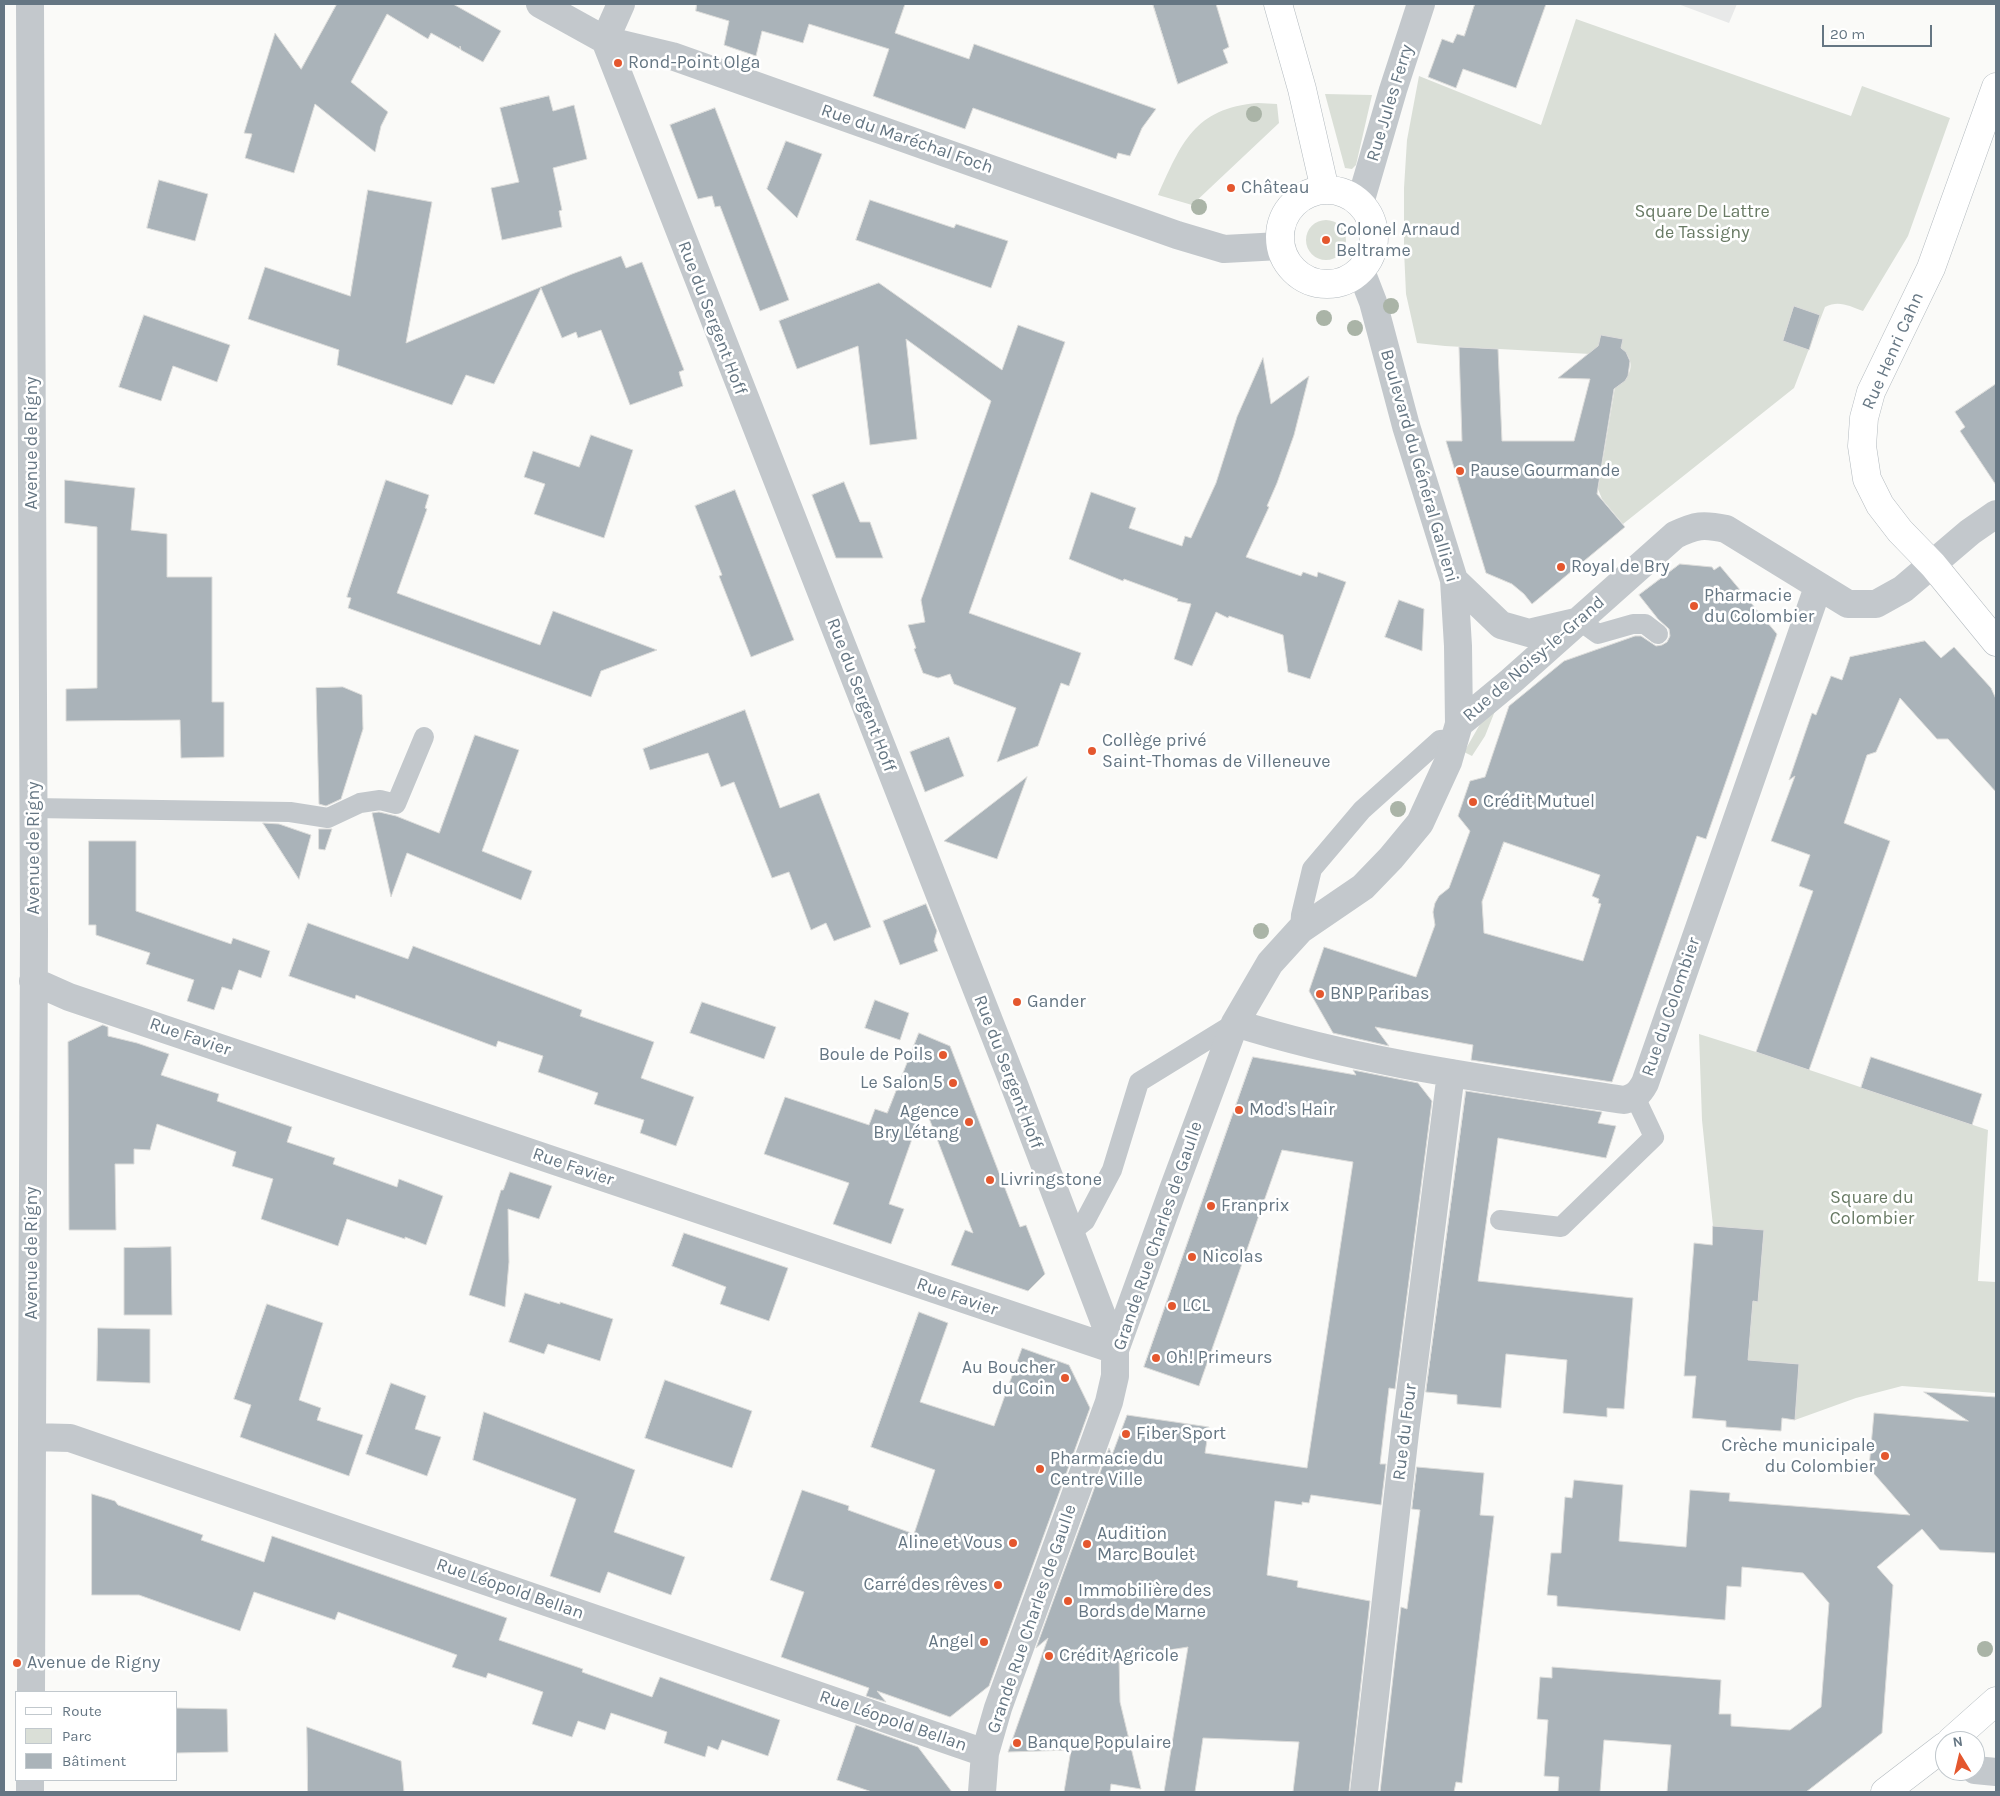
<!DOCTYPE html>
<meta charset="utf-8">
<style>
body{margin:0}
#map{position:relative;width:2000px;height:1796px;overflow:hidden;background:#fafaf8;font-family:Karla,sans-serif}
canvas{display:block}
.frame{position:absolute;inset:0;border:5px solid #657683;pointer-events:none}
.legend{position:absolute;left:15px;top:1691px;width:162px;height:90px;box-sizing:border-box;background:#fff;border:1px solid #c1c8cd;margin:0;padding:6px 9px;list-style:none;font-size:15px;color:#657683}
.legend li{display:flex;align-items:center;gap:10px;height:25px}
.legend b{width:25px;border:1px solid #c1c8cd}
.north{position:absolute;left:1935px;top:1731px;width:50px;height:50px;box-sizing:border-box;background:#fff;border:1px solid #c1c8cd;border-radius:50%;rotate:351deg;font-size:14px;font-weight:700;line-height:20px;text-align:center;color:#657683}
.north::after{content:'';display:block;margin:auto;width:18px;height:22px;background:#e4572e;clip-path:polygon(50% 0,100% 100%,50% 72%,0 100%)}
.scale{position:absolute;left:1822px;top:25px;width:110px;height:22px;box-sizing:border-box;border:2px solid #657683;border-top:0;padding-left:6px;font-size:15px;line-height:18px;white-space:nowrap;color:#657683;-webkit-text-stroke:4px #fff;paint-order:stroke}
</style>
<div id="map">
<canvas width="2000" height="1796"></canvas>
<div class="frame"></div>
<ul class="legend">
<li><b style="height:6px;background:#fff"></b>Route</li>
<li><b style="height:14px;background:#dadfd7"></b>Parc</li>
<li><b style="height:14px;background:#aab3b9"></b>Bâtiment</li>
</ul>
<div class="north">N</div>
<div class="scale">20 m</div>
</div>
<script>
const ctx = document.querySelector('canvas').getContext('2d');
ctx.lineJoin = 'round';
function paint(path, color) {
  ctx.fillStyle = color;
  ctx.fill(path, 'evenodd');
}
function trace(path, color, width, dash) {
  ctx.strokeStyle = color;
  ctx.lineWidth = width;
  ctx.lineCap = dash ? 'butt' : 'round';
  ctx.setLineDash(dash || []);
  ctx.stroke(path);
}
function label(font, color, halo, rows, align = 'center') {
  ctx.font = font + ' Karla,sans-serif';
  ctx.lineWidth = 5;
  ctx.setLineDash([]);
  ctx.textBaseline = 'middle';
  ctx.strokeStyle = halo;
  ctx.fillStyle = color;
  for (const [text, x, y, turn = 0] of rows) {
    ctx.save();
    ctx.translate(x, y);
    ctx.rotate((+turn || 0) * Math.PI / 180);
    ctx.textAlign = isNaN(turn) ? turn : align;
    if (halo) ctx.strokeText(text, 0, 0);
    ctx.fillText(text, 0, 0);
    ctx.restore();
  }
}
const built = new Path2D(`
 M1678,4H1737L1729,23Z`);
const green = new Path2D(`
 M1576,19L1851,116L1862,86L1950,118L1908,236L1863,311C1849,306 1839,300 1825,307L1794,388L1623,524L1602,499L1598,489L1615,387C1634,377 1637,357 1617,346L1590,354L1445,346L1417,343L1406,294L1404,250V188L1407,140L1419,76L1541,125Z
 M1325,94L1372,95L1356,165L1352,169L1345,168Z
 M1258,103L1277,104L1279,123L1192,205L1158,195C1181,144 1194,108 1258,103Z
 M1306 240a20 20 0 1 1 40 0a20 20 0 1 1-40 0Z
 M1495,711L1485,736L1472,756L1464,752L1483,719Z
 M1699,1034L1756,1052L1988,1130L1978,1281L1996,1282V1393L1902,1386L1856,1398L1795,1420L1799,1364L1764,1361L1747,1367L1753,1301H1758L1764,1231L1713,1226L1702,1120Z`);
const building = new Path2D(`
 M337,4H453L501,31L483,62L461,50L460,46V49L431,33L428,39L387,14L351,82L388,112L381,126L375,152L315,104L294,173L245,158L252,134L244,133L275,33L301,69Z
 M697,4H905L895,33L969,59L974,44L1156,109L1142,128L1130,156L1118,153L1116,159L973,108L965,129L873,96L889,49L809,24L803,43L762,31L756,56L724,45L729,21L696,11Z
 M1153,4H1216L1229,47L1223,50L1228,63L1178,84Z
 M1475,4H1546L1516,88L1463,69L1456,88L1428,77L1442,39L1453,43L1457,34L1464,36Z
 M549,96L553,111L574,105L587,159L553,168L562,210L559,211L562,227L502,240L491,188L519,182L500,108Z
 M715,108L789,300L760,311L720,206L715,207L712,196L698,199L670,125Z
 M786,141L822,154L797,218L767,189Z
 M159,180L208,194L195,241L147,228Z
 M368,190L432,202L406,343L572,274L621,256L626,268L642,262L684,370L679,372L683,386L630,405L601,330L578,338L576,332L562,338L541,288L494,384L466,375L452,405L337,365L339,350L248,319L265,267L350,296Z
 M870,200L954,228L956,224L1008,241L991,288L856,240Z
 M879,283L1002,370L1018,325L1065,342L969,613L1081,653L1069,686L1061,683L1038,746L997,762L1016,708L954,684L950,674L938,678L923,673L914,649L916,648L908,625L925,622L921,600L991,401L906,339L917,439L870,445L858,346L797,369L779,321Z
 M1794,306L1820,315L1809,350L1783,341Z
 M144,315L230,345L217,382L173,366L161,401L119,387Z
 M1601,335L1623,339L1621,348L1626,352L1630,361L1628,376L1625,381L1614,389L1597,494L1625,527L1532,604L1524,594L1512,584L1486,573L1446,441H1462L1459,347L1498,349L1502,441H1574L1590,379L1558,378L1598,346Z
 M1263,358L1271,404L1309,376L1294,435L1277,483L1267,506L1269,507L1246,557L1301,576L1303,572L1317,577L1318,572L1346,582L1310,679L1288,672L1283,635L1229,616L1228,618L1216,612L1192,666L1174,659L1191,604L1177,601L1178,599L1124,579L1123,581L1069,559L1091,492L1136,508L1129,528L1182,546L1185,536L1191,538L1216,483L1237,417Z
 M1996,384V485L1960,431L1965,427L1955,412Z
 M591,435L633,450L604,538L534,514L545,484L524,477L533,451L579,467Z
 M65,480L135,488L131,530L167,534V577H212V702H224V757L181,758L180,720L66,721V689L97,688V527L65,523Z
 M386,480L429,495L425,508L427,509L397,593L540,645L553,611L657,650L601,671L591,697L348,608L351,598L347,597Z
 M844,482L860,522H870L883,558H836L812,495Z
 M735,490L794,640L751,657L719,576L722,575L695,506Z
 M1680,564L1712,567L1714,570L1720,566L1777,634L1706,839L1697,836L1612,1082L1471,1060L1473,1045L1375,1027L1389,1046L1333,1033L1309,991L1324,947L1416,977L1435,925L1433,912L1435,903L1439,896L1449,888L1470,831L1458,816L1470,781L1485,777L1509,706L1564,661L1635,636H1641L1656,646L1662,645L1667,642L1670,636L1669,629L1658,619L1639,595ZM1504,842L1600,875L1592,896L1599,899L1598,903L1601,904L1583,961L1484,933L1482,902Z
 M1399,600L1424,609L1422,651L1385,637Z
 M1925,641L1941,658L1954,647L1991,688L1996,699V792L1948,739H1937L1900,698L1876,752L1867,755L1844,823L1890,841L1809,1070L1756,1052L1813,891L1799,886L1810,855L1771,841L1795,776L1789,780L1812,713L1816,715L1831,676L1842,680L1850,657Z
 M343,687L362,695L363,729L341,799L326,806L319,804L316,688Z
 M745,710L780,808L819,793L871,927L834,941L826,923L811,930L789,872L772,878L734,782L721,787L708,753L650,770L643,749Z
 M475,735L519,750L482,851L532,871L521,900L407,853L391,897L372,813L379,812L396,816L439,833Z
 M949,737L964,776L925,792L910,752Z
 M1027,777L997,859L944,841L979,814Z
 M263,823L279,824L311,835L299,879Z
 M319,829H332L325,850L319,849Z
 M89,841H136V911L231,944L233,938L270,951L261,978L239,970L232,990L222,987L214,1010L187,1001L194,980L146,964L150,953L96,935V925H89Z
 M926,904L937,931L934,941L938,951L900,965L883,921Z
 M308,923L408,959L413,946L582,1010L580,1016L654,1042L641,1078L694,1097L676,1146L640,1133L644,1120L594,1104L598,1093L538,1072L543,1056L498,1041L496,1047L356,995L355,999L289,976Z
 M875,1000L909,1013L900,1040L865,1028Z
 M702,1002L776,1027L764,1059L690,1033Z
 M103,1025L108,1027V1036L137,1043L169,1054L161,1075L219,1094L217,1101L292,1127L287,1142L335,1158L333,1164L397,1187L399,1179L443,1196L426,1245L405,1237V1239L347,1219L338,1246L261,1219L273,1179L232,1166L236,1152L157,1124L150,1150L134,1149V1164H115L116,1230H69L68,1042Z
 M919,1033L950,1046L1020,1227L1026,1225L1045,1274L1028,1291L951,1265L965,1230L973,1233L924,1105L889,1204L904,1209L891,1244L833,1224L849,1183L764,1154L785,1097L869,1125L875,1109L887,1113Z
 M1253,1057L1356,1075L1353,1070L1418,1083L1432,1101L1395,1389L1389,1388L1380,1464H1386L1381,1505L1311,1495L1309,1503L1302,1502V1505L1275,1501L1267,1575L1298,1581L1297,1587L1370,1601L1349,1792H1293L1299,1742L1203,1738L1195,1792H1164L1188,1647L1119,1658L1120,1702L1141,1789L1111,1784L1110,1792H1064L1071,1750L1008,1752L1048,1638L1036,1648L1109,1448L1112,1455L1127,1415L1209,1427L1205,1453L1307,1468L1353,1162L1282,1150L1199,1386L1144,1367Z
 M1871,1057L1982,1094L1972,1125L1861,1088Z
 M1466,1091L1602,1112L1598,1123L1616,1126L1606,1158L1498,1138L1478,1281L1633,1298L1624,1409L1607,1408V1417L1563,1413L1567,1360L1506,1354L1501,1408L1457,1404V1395L1426,1392Z
 M510,1172L552,1186L539,1219L508,1209L509,1262L505,1307L469,1295L501,1190H503Z
 M1713,1226L1764,1230L1758,1302L1753,1301L1748,1360L1799,1364L1795,1420L1782,1418L1781,1431L1726,1427V1421L1692,1418L1696,1376H1684L1694,1243L1712,1245Z
 M684,1233L788,1268L769,1321L720,1304L726,1287L672,1266Z
 M171,1247L172,1315H124V1248Z
 M525,1293L560,1304V1302L613,1319L600,1361L548,1344L544,1354L509,1342Z
 M267,1304L323,1323L299,1400L321,1408L317,1420L363,1435L349,1476L240,1437L251,1405L234,1399Z
 M919,1312L948,1323L920,1402L994,1426L1022,1348L1069,1365L1090,1408L989,1686L950,1717L877,1691L886,1702L866,1696L869,1688L781,1657L804,1592L770,1580L802,1490L849,1506L848,1510L914,1534L935,1470L871,1447Z
 M98,1328L150,1329V1383L97,1381Z
 M665,1380L752,1411L732,1468L645,1438Z
 M391,1383L426,1396L415,1429L441,1437L427,1476L366,1454Z
 M1924,1392L1996,1397V1553L1940,1550L1922,1529L1877,1567L1893,1585L1882,1733L1806,1792H1667L1671,1745L1604,1740L1600,1792H1558L1559,1777L1544,1776L1548,1720L1537,1719L1540,1677L1552,1678V1667L1721,1680L1719,1714H1731V1726L1790,1730L1821,1707L1829,1603L1803,1573L1742,1567L1741,1587L1727,1586L1725,1620L1557,1606V1596L1547,1595L1551,1553H1561L1565,1497L1572,1498L1574,1480L1623,1485L1619,1541L1686,1547L1690,1490L1730,1493L1729,1501L1910,1515L1869,1468L1874,1413L1968,1421Z
 M484,1412L635,1470L614,1532L685,1557L671,1595L608,1572L600,1593L550,1576L576,1499L473,1460Z
 M1417,1467L1484,1473L1480,1515L1494,1516L1462,1783L1456,1782L1454,1792H1380L1401,1607L1407,1609L1420,1510L1412,1509Z
 M92,1494L115,1501L118,1505L203,1535L201,1540L264,1562L272,1536L507,1618L499,1640L583,1669L582,1672L652,1697L660,1677L780,1720L768,1756L722,1740L718,1750L708,1746L705,1757L664,1743L667,1732L611,1713L605,1730L578,1721L572,1737L532,1724L543,1692L488,1673L486,1678L452,1667L457,1655L338,1612L335,1620L254,1592L240,1631L139,1595H92Z
 M176,1708L227,1709L228,1752L176,1753Z
 M856,1725L918,1747L952,1792H872L837,1780Z
 M307,1727L401,1761L404,1792H308Z`);
const lane = new Path2D(`
 M1580,621L1598,634L1633,624H1645L1658,634
 M33,808L290,812L328,818L360,803L380,800L396,804L424,737
 M1300,930L1301,915L1312,869L1362,810L1440,740L1454,739
 M1500,1220L1561,1227L1654,1137L1635,1097
 M1071,1232L1085,1221L1112,1170L1139,1082L1235,1023`);
const street = new Path2D(`
 M30,4L34,929L31,1692
 M540,4L605,40L672,56L1177,235L1224,249L1280,246
 M605,40L1015,1087L1115,1350
 M605,40L621,4
 M1360,203L1393,90L1421,4
 M1361,271L1373,302L1406,426L1454,580L1458,646L1459,724
 M1454,580L1501,625L1529,633L1576,622
 M33,981L69,997L1115,1350
 M1235,1023C1361,1063 1494,1080 1624,1100C1635,1097 1639,1094 1645,1083L1818,587
 M32,1437L70,1438L985,1753
 M1975,1770L1996,1772
 M30,1792V1780
 M982,1792L985,1753L998,1708L1109,1402L1115,1376V1350L1174,1187L1235,1023L1270,963L1300,930L1363,887L1391,858L1420,823L1448,762L1459,724L1511,681L1675,535C1696,525 1703,524 1726,529L1848,604H1876L1903,589L1970,532L1996,514
 M1364,1792L1405,1433L1451,1073`);
const secondary = new Path2D(`
 M1278,4L1302,89L1325,190
 M1996,87L1931,268L1871,392L1864,418L1862,446L1867,479L1880,505L1900,531L1933,565L1996,642
 M1280 237a47 47 0 1 1 94 0a47 47 0 1 1-94 0Z
 M1951,1741L1996,1701
 M1885,1792L1945,1746`);
const trees = [
 [1254,114],
 [1199,207],
 [1391,306],
 [1324,318],
 [1355,328],
 [1398,809],
 [1261,931],
 [1985,1649]
];
const markers = [
 [618,63,5,"#e4572e"],
 [1231,188,5,"#e4572e"],
 [1326,240,5,"#e4572e"],
 [1460,471,5,"#e4572e"],
 [1561,567,5,"#e4572e"],
 [1694,606,5,"#e4572e"],
 [1092,751,5,"#e4572e"],
 [1473,802,5,"#e4572e"],
 [1320,994,5,"#e4572e"],
 [1017,1002,5,"#e4572e"],
 [943,1055,5,"#e4572e"],
 [953,1083,5,"#e4572e"],
 [1239,1110,5,"#e4572e"],
 [969,1122,5,"#e4572e"],
 [990,1180,5,"#e4572e"],
 [1211,1206,5,"#e4572e"],
 [1192,1257,5,"#e4572e"],
 [1172,1306,5,"#e4572e"],
 [1156,1358,5,"#e4572e"],
 [1065,1378,5,"#e4572e"],
 [1126,1434,5,"#e4572e"],
 [1885,1456,5,"#e4572e"],
 [1040,1469,5,"#e4572e"],
 [1013,1543,5,"#e4572e"],
 [1087,1544,5,"#e4572e"],
 [998,1585,5,"#e4572e"],
 [1068,1601,5,"#e4572e"],
 [984,1642,5,"#e4572e"],
 [1049,1656,5,"#e4572e"],
 [17,1663,5,"#e4572e"],
 [1017,1743,5,"#e4572e"]
];
const poiNames = [
 ["Rond-Point Olga",628,63],
 ["Château",1241,188],
 ["Colonel Arnaud",1336,230],
 ["Beltrame",1336,251],
 ["Pause Gourmande",1470,471],
 ["Royal de Bry",1571,567],
 ["Pharmacie",1704,596],
 ["du Colombier",1704,617],
 ["Collège privé",1102,741],
 ["Saint-Thomas de Villeneuve",1102,762],
 ["Crédit Mutuel",1483,802],
 ["BNP Paribas",1330,994],
 ["Gander",1027,1002],
 ["Boule de Poils",933,1055,"right"],
 ["Le Salon 5",943,1083,"right"],
 ["Mod's Hair",1249,1110],
 ["Agence",959,1112,"right"],
 ["Bry Létang",959,1133,"right"],
 ["Livringstone",1000,1180],
 ["Franprix",1221,1206],
 ["Nicolas",1202,1257],
 ["LCL",1182,1306],
 ["Oh! Primeurs",1166,1358],
 ["Au Boucher",1055,1368,"right"],
 ["du Coin",1055,1389,"right"],
 ["Fiber Sport",1136,1434],
 ["Crèche municipale",1875,1446,"right"],
 ["du Colombier",1875,1467,"right"],
 ["Pharmacie du",1050,1459],
 ["Centre Ville",1050,1480],
 ["Audition",1097,1534],
 ["Marc Boulet",1097,1555],
 ["Aline et Vous",1003,1543,"right"],
 ["Carré des rêves",988,1585,"right"],
 ["Immobilière des",1078,1591],
 ["Bords de Marne",1078,1612],
 ["Angel",974,1642,"right"],
 ["Crédit Agricole",1059,1656],
 ["Avenue de Rigny",27,1663],
 ["Banque Populaire",1027,1743]
];
const streetNames = [
 ["Rue Jules Ferry",1390,103,-73],
 ["Rue du Maréchal Foch",907,139,19],
 ["Rue du Sergent Hoff",712,318,69],
 ["Rue Henri Cahn",1893,351,-66],
 ["Avenue de Rigny",32,443,-90],
 ["Boulevard du Général Gallieni",1419,466,74],
 ["Rue de Noisy-le-Grand",1534,659,-41],
 ["Rue du Sergent Hoff",861,695,69],
 ["Avenue de Rigny",34,848,-90],
 ["Rue du Colombier",1671,1007,-71],
 ["Rue Favier",190,1037,19],
 ["Rue du Sergent Hoff",1008,1072,69],
 ["Rue Favier",573,1167,19],
 ["Grande Rue Charles de Gaulle",1158,1236,-71],
 ["Avenue de Rigny",32,1253,-90],
 ["Rue Favier",957,1297,19],
 ["Rue du Four",1405,1432,-83],
 ["Rue Léopold Bellan",510,1589,19],
 ["Grande Rue Charles de Gaulle",1032,1619,-71],
 ["Rue Léopold Bellan",893,1721,19]
];
const parkNames = [
 ["Square De Lattre",1702,212],
 ["de Tassigny",1702,233],
 ["Square du",1872,1198],
 ["Colombier",1872,1219]
];
paint(built, '#e8e9e9');
paint(green, '#dadfd7');
paint(building, '#aab3b9');
trace(building, '#dcdcda', 1);
trace(secondary, '#b3babf', 29);
trace(lane, '#c3c8cc', 20);
trace(street, '#c3c8cc', 28);
trace(secondary, '#fff', 28);
ctx.fillStyle = '#aab4a7';
for (const [x, y] of trees) {
  ctx.beginPath();
  ctx.arc(x, y, 8, 0, 2 * Math.PI);
  ctx.fill();
}
for (const [x, y, r, color] of markers) {
  const dot = new Path2D();
  dot.arc(x, y, r, 0, 2 * Math.PI);
  ctx.fillStyle = color;
  ctx.fill(dot);
  trace(dot, '#fff', 2);
}
label('18px', '#657683', '#fff', poiNames, 'left');
label('18px', '#657683', '#fff', streetNames);
label('18px', '#687a64', '#fff', parkNames);
</script>
